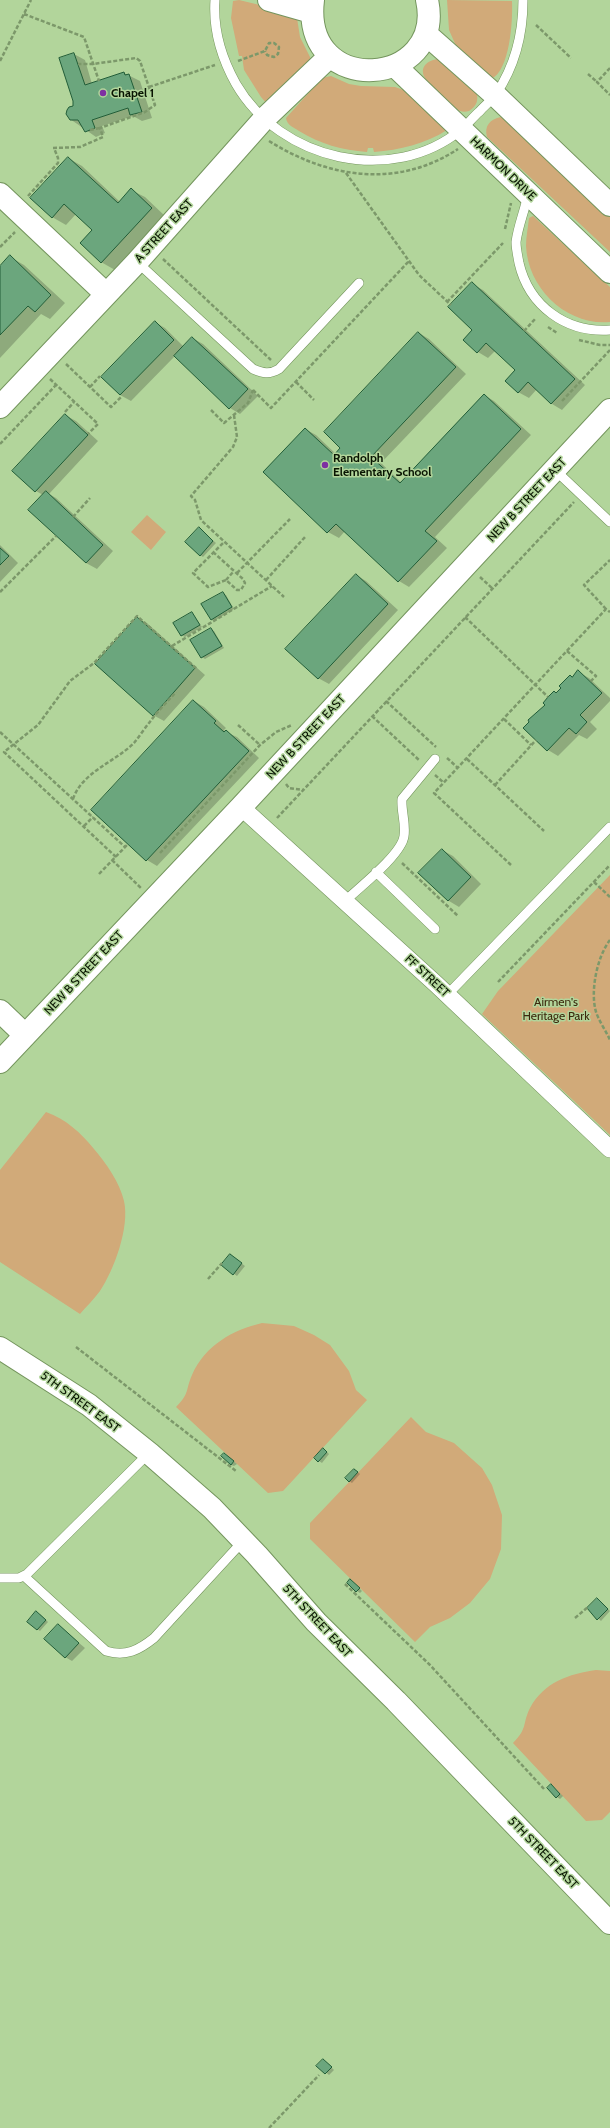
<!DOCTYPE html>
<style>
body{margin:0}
canvas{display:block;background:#b2d59b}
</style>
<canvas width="610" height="2128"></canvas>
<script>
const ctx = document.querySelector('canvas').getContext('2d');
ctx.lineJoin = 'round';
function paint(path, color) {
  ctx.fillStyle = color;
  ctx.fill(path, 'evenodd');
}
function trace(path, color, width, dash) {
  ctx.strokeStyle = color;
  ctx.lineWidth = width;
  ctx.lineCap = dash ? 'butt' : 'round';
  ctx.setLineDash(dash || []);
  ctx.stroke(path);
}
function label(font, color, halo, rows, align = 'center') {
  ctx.font = font + ' Cabin,sans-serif';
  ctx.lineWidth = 3;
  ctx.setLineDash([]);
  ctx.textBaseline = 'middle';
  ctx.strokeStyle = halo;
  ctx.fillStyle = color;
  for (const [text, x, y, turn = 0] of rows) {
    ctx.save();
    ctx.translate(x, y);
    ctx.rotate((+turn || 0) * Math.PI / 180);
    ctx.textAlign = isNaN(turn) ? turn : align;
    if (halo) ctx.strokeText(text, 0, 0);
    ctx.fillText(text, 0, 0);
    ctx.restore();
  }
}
const green = new Path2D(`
 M239,0L289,12L297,18L300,37L310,57V62L268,105L261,97L244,70L242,56H239L231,18L233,1Z
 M447,0L512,1C513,20 510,71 491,79L457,48L449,30Z
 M440,59L476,91C479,100 477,106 469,111C466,112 463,112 460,111C453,108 429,85 425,78C418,66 430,59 440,59Z
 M331,76L349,84L361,86L395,87L412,93L447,130C425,144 400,150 374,152L373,148H368L367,152C342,150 320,144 299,131C293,127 287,125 286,118L322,78Z
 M501,117L506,118L610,215V252L487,137C484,126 490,119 501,117Z
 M533,216L610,287V322C567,326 528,289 526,246C526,237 528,227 529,218Z
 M147,515L166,532L151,550L131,532Z
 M610,875V1135L482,1014L498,991Z
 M46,1112C66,1119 81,1133 94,1149C106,1163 120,1183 124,1201C130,1227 114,1270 100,1291C94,1299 86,1307 80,1314L0,1262V1170Z
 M262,1323L294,1326L314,1335L330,1345L349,1371L356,1390L367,1400L283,1491L268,1493L176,1407C190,1393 185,1391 192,1375C205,1345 233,1330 262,1323Z
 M411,1417L426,1432L454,1443L482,1468L492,1485L502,1515L501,1549L490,1579L470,1603L450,1618L430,1627L415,1642L310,1539V1523Z
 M596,1670L610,1671V1812L602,1820L586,1821L513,1743C528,1728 522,1724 530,1708C544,1682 569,1674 596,1670Z`);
const shadow = new Path2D(`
 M74,54L85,60L92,84L124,73L140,81L152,118L142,121L133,116L102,126L105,133L96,137L70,119L74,107Z
 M68,158L82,166L120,202L131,190L145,197L165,216L115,270L101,262L94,230L76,214L66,225L52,217Z
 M10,257L24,265L65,303L50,319L41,314L0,358V267Z
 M472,284L483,290L585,385L562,410L552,404L537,389L529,398L518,392L517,370L496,350L488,358L478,352L464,340L474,330Z
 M155,322L165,328L184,347L192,338L203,344L258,396L240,414L230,408L175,356L131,401L120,395L102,377Z
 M419,333L429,339L466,374L381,463L402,483L484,395L494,401L531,435L435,537L447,548L409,587L399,581L345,531L339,538L328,532L305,429L316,435L336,454Z
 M65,415L76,421L98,441L49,494L56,498L113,551L97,569L86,563L29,510L43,495L36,491Z
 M202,531L216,543L203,557L200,555Z
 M0,545L18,563L0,582Z
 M356,575L366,581L398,610L329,684L318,678Z
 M223,593L226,595L234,609L214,621L211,619Z
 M192,613L202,627L185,637L181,635Z
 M138,618L148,624L205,675L164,721L153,715Z
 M211,629L214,631L224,648L205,659L202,657Z
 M578,672L589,678L610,698V701L590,722L597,729L587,739L579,735L558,756L548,750L557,694Z
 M194,701L204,707L226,728L224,730L226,732L237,737L259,758L157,866L147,860Z
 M442,850L453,856L481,884L459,907L449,901L420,873Z
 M233,1257L245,1266L237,1276L222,1265Z
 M326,1451L329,1454L322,1463L319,1461Z
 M225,1454L237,1464L234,1466L231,1465Z
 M355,1470L360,1474L352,1483L349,1481Z
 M351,1580L362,1591L360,1593L357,1591Z
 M598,1599L610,1611L601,1621L588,1608Z
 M40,1614L48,1622L40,1631L37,1629Z
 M59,1626L85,1648L72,1661L65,1657Z
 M551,1785L563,1796L560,1799L557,1797Z
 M326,2062L334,2070L329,2075L318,2066Z`);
const building = new Path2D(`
 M74,53L85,85L124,72L125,75L129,74L142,112L130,115L128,108L92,120L95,128L85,132L78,120H70L66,114L67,110L69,107L73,106V101L59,58Z
 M68,157L118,203L131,188L152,208L101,263L80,243L92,230L64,204L52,218L30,198Z
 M10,255L51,295L35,312L28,306L0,335V266Z
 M472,282L575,379L551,404L528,382L518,393L505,381L515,370L486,343L477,353L463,340L472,330L448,307Z
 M155,321L174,340L120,395L101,377Z
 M418,332L456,367L371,457L400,483L484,394L521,429L425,531L437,541L398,582L336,524L327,533L263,472L305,428L334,455L340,448L324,432Z
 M192,337L248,389L229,409L174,356Z
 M65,414L88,435L35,492L12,471Z
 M46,491L103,545L86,563L28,510Z
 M199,527L213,541L200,556L185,542Z
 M0,548L9,556L0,565Z
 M356,574L388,604L318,679L285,649Z
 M223,592L232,607L211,620L201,604Z
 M192,612L200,625L181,636L173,623Z
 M137,617L195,668L153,716L95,664Z
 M211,628L222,646L201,658L190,640Z
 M578,670L602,693L580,715L587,722L576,734L569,728L547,751L523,728L529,722L528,720L545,705L543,703L548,697L554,691L556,693L561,688L559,686L570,675L572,677Z
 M193,700L216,721L214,723L224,732L226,730L249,751L146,861L91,810Z
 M442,849L471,877L448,901L418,873Z
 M230,1254L242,1263L233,1275L221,1265Z
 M323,1448L327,1452L318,1462L314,1458Z
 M224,1453L234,1461L231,1465L221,1456Z
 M354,1469L358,1472L349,1482L345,1478Z
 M350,1579L360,1588L356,1592L347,1583Z
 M597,1598L608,1609L597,1620L587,1608Z
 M36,1611L46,1620L37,1630L27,1622Z
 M58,1624L79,1643L65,1658L44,1639Z
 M551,1784L560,1794L556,1798L547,1788Z
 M323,2059L332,2067L325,2074L316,2066Z`);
const path = new Path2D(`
 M24,14L84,37L99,81
 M536,25L571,58
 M0,61L31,0
 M238,61L265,51L269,43H274L279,47L278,54L274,57L267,55L265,51
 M610,68L597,82L610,95
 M588,74L597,82
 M149,87L215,65
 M90,130L100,128
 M269,141C328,178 397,189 458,149
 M53,148L80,147L103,137L100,128L145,112L155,105L140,61L136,58L93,64H78
 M346,173L419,275L451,305
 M28,196L58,163V158L54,148
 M505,229L511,203
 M0,247L15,232
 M163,259L271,360
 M447,302L503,243
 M548,327L557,333
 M524,331L536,318
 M579,340L600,345H610
 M66,364L111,407L121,397
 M50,379L98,424L88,434
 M296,382L314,400
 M90,387L100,376
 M253,390L271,408L409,261
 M562,401L610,350
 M211,410L224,423L248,403L253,390
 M65,412L74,402
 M234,415L237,437L233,447L191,496L195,500L201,520L284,597
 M0,444L56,385
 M73,517L90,498
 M213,552L243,579L245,583L241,590H237L226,580L208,587L193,573L224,542
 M237,573L290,519
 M480,577L493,589
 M226,580L234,571
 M266,580L305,537
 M0,592L56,536
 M606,609L584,585L610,560
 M465,617L548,697
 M172,646L272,586
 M567,651L596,676L590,682
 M386,701L436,747
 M372,716L420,761
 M504,719L531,745
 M238,725L260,745
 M0,732L125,847
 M447,758L458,768
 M467,759L544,831
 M435,775L444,783
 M286,784L289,788L303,790
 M495,785L536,740
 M73,799C82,772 115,762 134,743C139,737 144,729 149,723C157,712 167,702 176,692
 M277,818L574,502
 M84,826L93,817
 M160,853L260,745L276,732L292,725
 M116,857L4,752L38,725L70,681L94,663L137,616L197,669
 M112,860L141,888
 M402,863L458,916
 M511,865L434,793L606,609L610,612
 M99,874L128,844
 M594,882L610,897
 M610,940C597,957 590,991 596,1012C599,1021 606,1031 610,1040
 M498,982L610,865
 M208,1279L222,1263
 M76,1347L236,1471
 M345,1584L430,1665L544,1789
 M575,1618L588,1607
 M269,2128L319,2075`);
const service = new Path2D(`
 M215,0C213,29 222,59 236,84C280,160 392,187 462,129C468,124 473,117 479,112C484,106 491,101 496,94C515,66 523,34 523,0
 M528,194C525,210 518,226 516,242C516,249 518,257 519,263C529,306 566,333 610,330
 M137,262L253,369C263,373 269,375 279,369L359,283
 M555,470L610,522
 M376,872L435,929
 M345,901C360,887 402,854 404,836C406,823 401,811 402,799L435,759
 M447,995L610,827
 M24,1576L106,1651C126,1657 139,1650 154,1638L244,1540
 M0,1578H19L27,1574L149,1453`);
const minor = new Path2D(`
 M241,807L436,984L610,1149`);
const tertiary = new Path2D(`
 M269,0L311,12
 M313,0C301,100 446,87 427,0
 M426,34L495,95L610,205
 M395,66L610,272
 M0,194L106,294
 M0,407L137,262L264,119L330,56
 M0,1011L25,1035
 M0,1062L241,807L610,410
 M0,1348L89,1405L149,1453L212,1508L257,1555L316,1622L396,1701L610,1923`);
const markers = [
 [103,93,4,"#7e30a2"],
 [325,465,4,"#7e30a2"]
];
const poiNames = [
 ["Chapel 1",111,93],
 ["Randolph",333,458],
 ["Elementary School",333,472]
];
const streetNames = [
 ["HARMON DRIVE",503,169,44],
 ["A STREET EAST",164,231,-48],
 ["NEW B STREET EAST",527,500,-47],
 ["NEW B STREET EAST",306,737,-47],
 ["NEW B STREET EAST",84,973,-47],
 ["FF STREET",427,976,43],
 ["5TH STREET EAST",80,1402,36],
 ["5TH STREET EAST",317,1621,47],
 ["5TH STREET EAST",543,1853,46]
];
const parkNames = [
 ["Airmen's",556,1002],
 ["Heritage Park",556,1016]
];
paint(green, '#d1aa79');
paint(shadow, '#0003');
paint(building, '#6ba67d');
trace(building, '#225d38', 1);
trace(service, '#74955d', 10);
trace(minor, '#74955d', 18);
trace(tertiary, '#74955d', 24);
trace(path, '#7c986a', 2.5, [4, 2]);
trace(service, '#fff', 9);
trace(minor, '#fff', 17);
trace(tertiary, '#fff', 22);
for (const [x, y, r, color] of markers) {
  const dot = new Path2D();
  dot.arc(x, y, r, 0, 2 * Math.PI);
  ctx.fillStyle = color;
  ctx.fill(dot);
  trace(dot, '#b2d59b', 1.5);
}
label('bold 12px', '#091502', '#b2d59b', poiNames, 'left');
label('12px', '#091502', '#b2d59b', streetNames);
label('12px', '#3d290d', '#b2d59b', parkNames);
</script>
